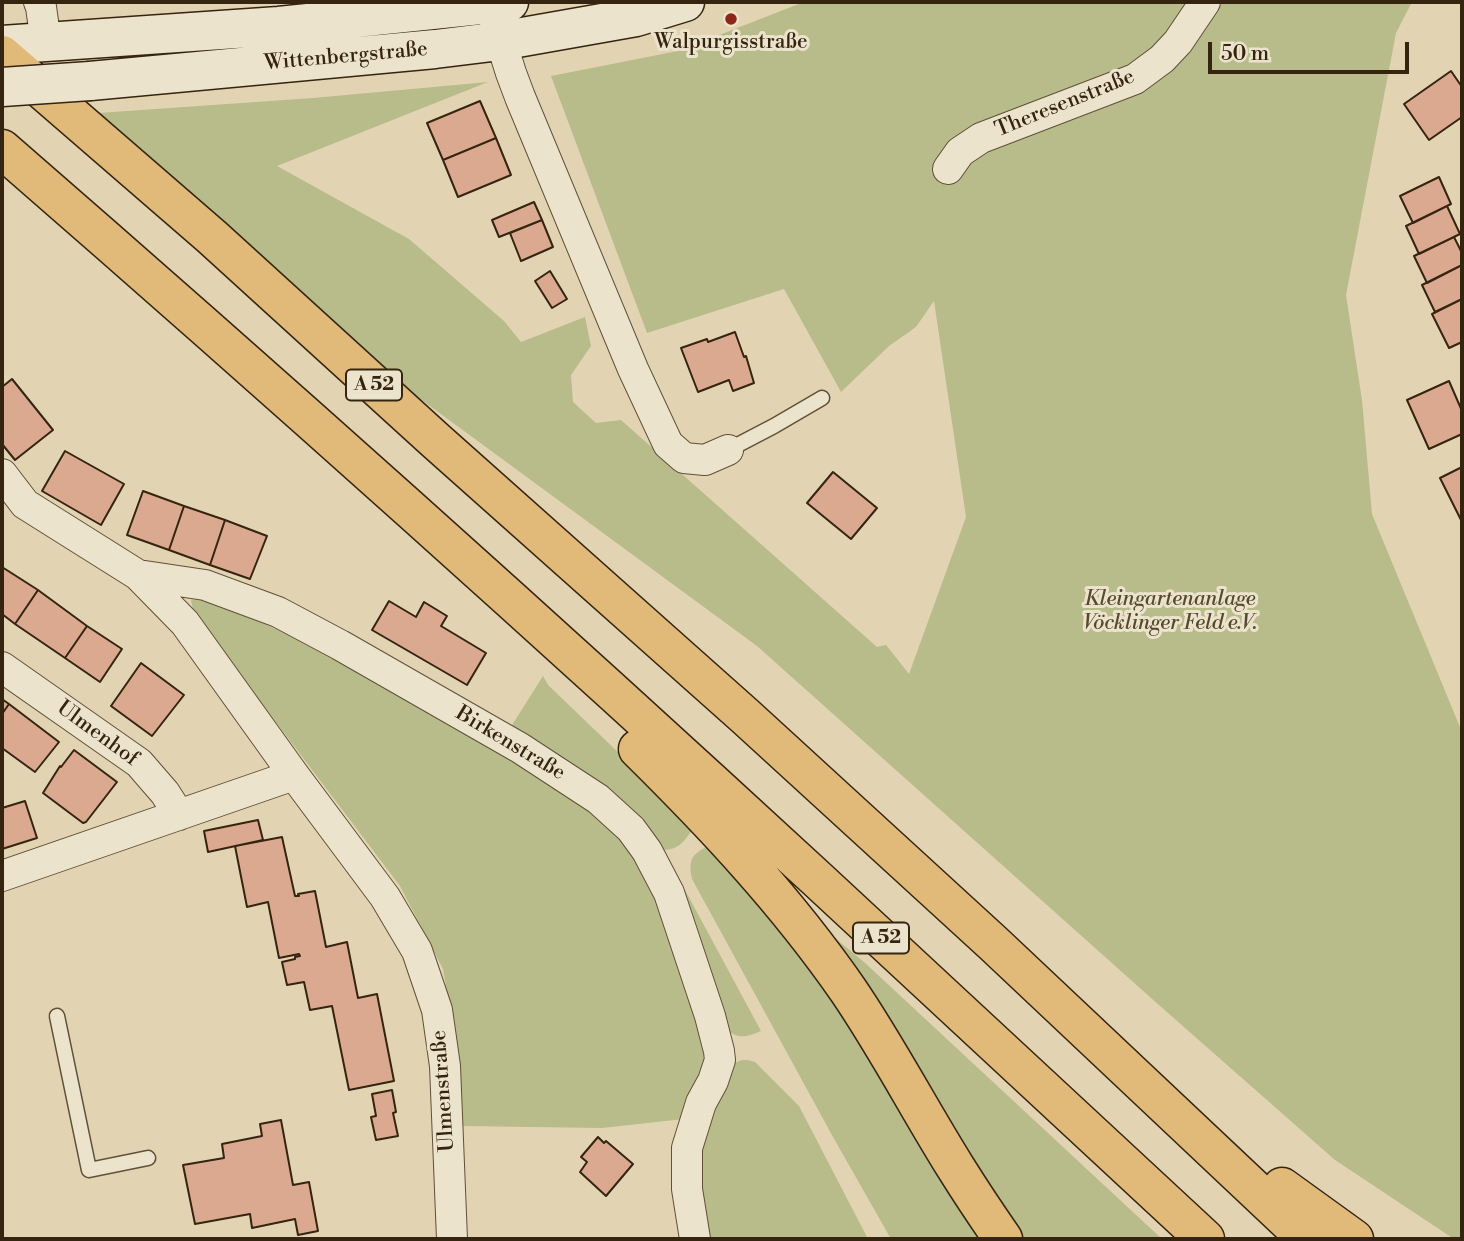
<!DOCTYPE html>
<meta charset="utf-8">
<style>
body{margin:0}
#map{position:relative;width:1464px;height:1241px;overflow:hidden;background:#e2d4b2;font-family:"Libre Bodoni",serif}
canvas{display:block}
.frame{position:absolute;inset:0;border:4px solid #35240f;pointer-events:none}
.scale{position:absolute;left:1208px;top:42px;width:201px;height:32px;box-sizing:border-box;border:4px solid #35240f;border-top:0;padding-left:9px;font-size:21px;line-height:24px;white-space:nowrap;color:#35240f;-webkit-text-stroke:5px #ece3cd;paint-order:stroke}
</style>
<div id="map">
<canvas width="1464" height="1241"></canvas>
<div class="frame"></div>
<div class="scale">50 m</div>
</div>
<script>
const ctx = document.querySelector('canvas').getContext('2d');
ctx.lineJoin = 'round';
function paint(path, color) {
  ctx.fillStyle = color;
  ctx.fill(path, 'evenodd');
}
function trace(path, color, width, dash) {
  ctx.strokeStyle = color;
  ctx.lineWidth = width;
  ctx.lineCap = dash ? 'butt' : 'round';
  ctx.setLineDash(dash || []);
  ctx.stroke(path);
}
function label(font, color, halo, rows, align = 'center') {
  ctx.font = font + ' "Libre Bodoni",serif';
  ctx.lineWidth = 6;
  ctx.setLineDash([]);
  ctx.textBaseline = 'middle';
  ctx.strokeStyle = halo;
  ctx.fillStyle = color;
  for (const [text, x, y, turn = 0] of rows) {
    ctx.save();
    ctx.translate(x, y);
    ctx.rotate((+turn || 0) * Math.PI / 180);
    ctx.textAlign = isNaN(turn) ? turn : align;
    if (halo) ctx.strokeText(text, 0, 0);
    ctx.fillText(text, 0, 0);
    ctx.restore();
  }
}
const green = new Path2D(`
 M804,2H1412L1396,33L1346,295L1362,400L1372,514L1462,732V1239H1454L1335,1160L1151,998L757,646L400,384L84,114L313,98L488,82L277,166L409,239L504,321L521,342L585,317L591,346L571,375L573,402L596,423L621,420L877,647L886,645L909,674L966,517L934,301L916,327L889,346L841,392L784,289L647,333L551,76L678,51Z
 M207,598L507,733L543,676L548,685L695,826C682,844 681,849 658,851L722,1075C734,1064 738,1056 755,1062L799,1106L868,1239H698L693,1118L602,1128L461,1126L459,1063L443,969L400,886L194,614L191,600Z
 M713,843L804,957L982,1239H891L833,1137L692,879C687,856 694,854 713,843Z
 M680,883L685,890L761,1031C742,1039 736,1039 721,1024Z
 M835,938L864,962L1162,1239H1024L987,1188Z`);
const building = new Path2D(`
 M1451,71L1462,87V117L1429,140L1404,104Z
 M480,101L496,138L443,160L427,123Z
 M496,138L511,175L458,197L443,160Z
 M1439,177L1451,204L1413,223L1400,196Z
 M534,202L542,220L499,237L492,220Z
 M1447,206L1460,234L1419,254L1406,226Z
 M542,220L553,247L521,261L510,233Z
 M1454,237L1462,253V265L1427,283L1414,256Z
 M1462,265V299L1435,312L1422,285Z
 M550,271L567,299L552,308L535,281Z
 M1462,299V342L1449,348L1432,314Z
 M735,332L744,357L746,356L754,383L733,391L729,380L698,392L681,348L707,339L708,342Z
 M12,379L53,430L15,460L2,444V387Z
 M1449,381L1462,411V434L1429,449L1407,400Z
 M65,451L124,484L101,525L42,491Z
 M1462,467V522L1440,478Z
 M833,472L877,508L851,539L807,503Z
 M143,491L184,506L169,550L127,535Z
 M184,506L225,520L210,565L169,550Z
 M225,520L267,536L250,579L210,565Z
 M2,567L38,590L15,624L2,614Z
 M38,590L87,626L65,658L15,624Z
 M389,601L416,617L424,602L447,616L441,626L486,653L467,685L372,630Z
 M87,626L122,649L100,682L65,658Z
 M141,663L184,695L152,736L111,706Z
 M2,699L9,704L2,714Z
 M9,704L59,742L35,772L2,748V714Z
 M74,750L117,782L86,822L83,823L43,793L60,766L61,767Z
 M25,801L37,838L2,849V808Z
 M258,820L263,840L208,852L204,831Z
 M282,837L295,896H299L298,894L315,891L326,947L347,942L358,998L377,994L394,1081L349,1090L332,1006L310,1010L304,982L287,985L282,962L295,959V957L300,956L299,954L279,958L268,902L247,907L235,846Z
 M392,1090L396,1112L393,1113L398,1136L376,1140L371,1117L376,1116L372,1094Z
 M281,1120L293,1185L309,1182L318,1231L298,1235L295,1219L252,1228L250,1214L195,1224L183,1165L224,1158L222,1144L262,1136L260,1124Z
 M598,1137L604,1143L606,1141L633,1164L606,1196L580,1172L587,1162L581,1157Z`);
const service = new Path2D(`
 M728,450L774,426L822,398
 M57,1016L89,1170L148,1158`);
const minor = new Path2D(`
 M39,2L41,7L46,43
 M495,22L511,73L520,97L633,369L668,444L684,458L705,460L728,450
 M948,169L960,152L981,138L1135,79L1162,59L1178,42L1205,2
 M2,474L25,504L138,575L205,585L278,612L340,645L520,748L598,799L631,829L647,851L669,893L710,1016L719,1051L720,1060L713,1081L701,1103L687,1148V1189L695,1239
 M138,575L185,623L294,775L385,897L417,951L437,1010L445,1066L452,1239
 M2,667L139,763L165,793L179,815
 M2,876L294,775`);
const secondary = new Path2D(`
 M2,45L279,26L509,2
 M90,81L435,49L500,41L636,17L685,2`);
const motorway = new Path2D(`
 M2,55L212,237L435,440L745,716L993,943L1307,1239
 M2,149C277,388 548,631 816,878C946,998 1076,1118 1205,1239
 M638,749C714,824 787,902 848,990C887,1047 919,1109 956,1168C971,1192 987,1216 1003,1239
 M1282,1187L1354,1239`);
const secondaryBridge = new Path2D(`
 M2,87L90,81`);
const markers = [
 [731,19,7,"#8f2418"]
];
const shields = [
 [374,385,56],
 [881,938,56]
];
const shieldNames = [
 ["A 52",374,385],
 ["A 52",881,938]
];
const poiNames = [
 ["Walpurgisstraße",731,43]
];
const streetNames = [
 ["Wittenbergstraße",346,57,-5],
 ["Theresenstraße",1065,104,-22],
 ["Ulmenhof",97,734,36],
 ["Birkenstraße",510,744,31],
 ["Ulmenstraße",444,1091,-94]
];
const parkNames = [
 ["Kleingartenanlage",1170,600],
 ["Vöcklinger Feld e.V.",1170,624]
];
paint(green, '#b7bc8a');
paint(building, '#dba98f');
trace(building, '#35240f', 2);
trace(service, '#605038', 17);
trace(minor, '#605038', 32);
trace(secondary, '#35240f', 41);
trace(motorway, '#35240f', 41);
trace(service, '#ece3cd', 14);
trace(minor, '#ece3cd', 30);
trace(secondary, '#ece3cd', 38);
trace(motorway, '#e1ba79', 38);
trace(secondaryBridge, '#35240f', 41, []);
trace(secondaryBridge, '#ece3cd', 38);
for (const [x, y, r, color] of markers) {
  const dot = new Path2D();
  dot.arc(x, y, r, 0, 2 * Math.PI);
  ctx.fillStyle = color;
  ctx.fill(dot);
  trace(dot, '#ece3cd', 2.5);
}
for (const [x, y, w] of shields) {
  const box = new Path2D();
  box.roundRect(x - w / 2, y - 15.5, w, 31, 5);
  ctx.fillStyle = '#ece3cd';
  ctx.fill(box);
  trace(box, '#35240f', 2);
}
label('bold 19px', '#35240f', null, shieldNames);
label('21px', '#35240f', '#ece3cd', poiNames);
label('21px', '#35240f', '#ece3cd', streetNames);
label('italic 21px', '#564a2e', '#ece3cd', parkNames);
</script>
